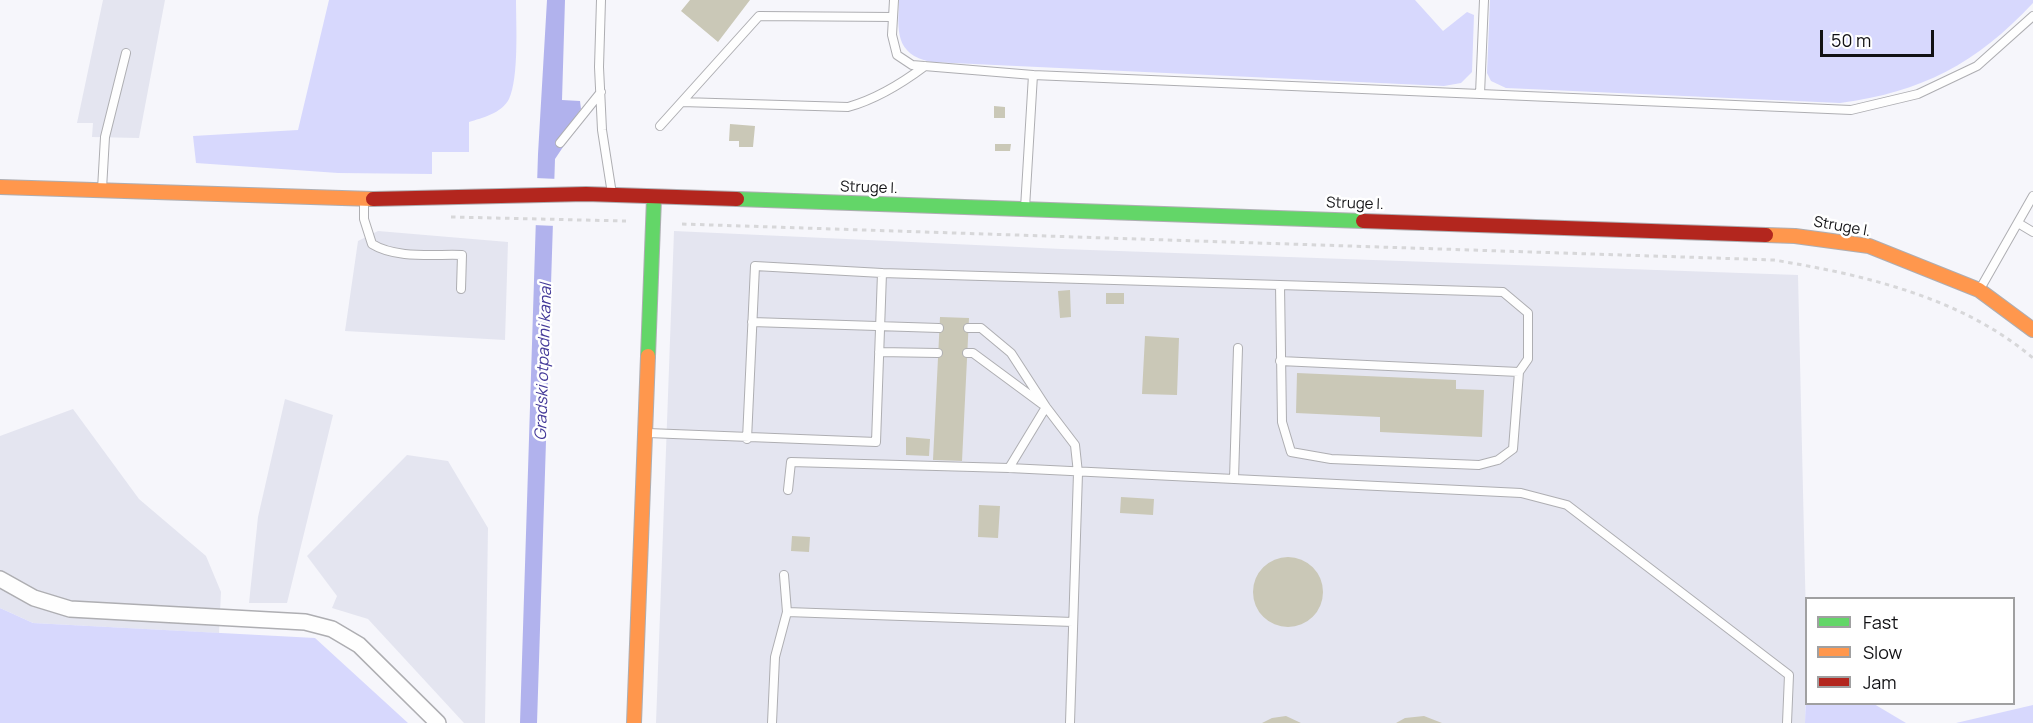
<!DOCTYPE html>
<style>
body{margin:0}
#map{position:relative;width:2033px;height:723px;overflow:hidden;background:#f6f6fb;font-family:Manrope,sans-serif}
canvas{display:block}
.legend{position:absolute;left:1805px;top:597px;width:210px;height:108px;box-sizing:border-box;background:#fff;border:2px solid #a0a0a1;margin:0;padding:8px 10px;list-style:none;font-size:18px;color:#111114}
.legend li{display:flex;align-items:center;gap:12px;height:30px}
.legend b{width:30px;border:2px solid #a0a0a1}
.scale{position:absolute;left:1820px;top:30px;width:114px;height:27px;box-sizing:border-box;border:3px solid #111114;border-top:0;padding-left:8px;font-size:18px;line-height:21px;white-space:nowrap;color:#111114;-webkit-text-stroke:4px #fff;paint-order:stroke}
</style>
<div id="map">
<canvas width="2033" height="723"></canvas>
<ul class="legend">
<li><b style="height:8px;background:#63d668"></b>Fast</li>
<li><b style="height:8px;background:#ff974d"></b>Slow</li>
<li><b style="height:8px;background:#b3261e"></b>Jam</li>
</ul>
<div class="scale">50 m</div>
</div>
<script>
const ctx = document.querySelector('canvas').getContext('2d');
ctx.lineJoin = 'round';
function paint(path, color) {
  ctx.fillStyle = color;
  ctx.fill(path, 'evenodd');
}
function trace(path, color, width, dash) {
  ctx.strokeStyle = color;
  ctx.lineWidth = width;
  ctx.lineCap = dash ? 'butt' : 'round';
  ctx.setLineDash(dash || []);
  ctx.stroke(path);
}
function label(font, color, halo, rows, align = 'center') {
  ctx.font = font + ' Manrope,sans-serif';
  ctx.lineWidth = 5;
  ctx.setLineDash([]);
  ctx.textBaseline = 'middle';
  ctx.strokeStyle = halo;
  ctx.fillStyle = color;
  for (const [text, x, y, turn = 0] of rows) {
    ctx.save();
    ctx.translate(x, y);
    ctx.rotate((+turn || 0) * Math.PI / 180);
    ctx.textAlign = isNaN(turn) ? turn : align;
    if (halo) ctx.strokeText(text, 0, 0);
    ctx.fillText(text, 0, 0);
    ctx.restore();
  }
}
const built = new Path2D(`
 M103,0H165L139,138L92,137L93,123H77Z
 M378,231L508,242L505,340L345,331L358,241Z
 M674,231L1062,249L1798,275L1806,621L1805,723H656Z
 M285,399L333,415L287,603H249L258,517Z
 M73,409L139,499L206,556L221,592L219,633L33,623L0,608V436Z
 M407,455L448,461L488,528L485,723H464L368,619L332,608L337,596L307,556Z`);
const green = new Path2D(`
 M329,0H516C516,25 519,77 509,99C502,113 482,118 469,122V152H432V174L338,173L196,163L193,136L298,130Z
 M899,0H1415L1443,31L1467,12L1474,15L1472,72L1461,83L1444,86L931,62C894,54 898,30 899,0Z
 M1490,0H2033V3C1976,64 1922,92 1840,103L1506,88L1491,81L1487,73Z
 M0,608L33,623L315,638L408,723H0Z
 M1806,690V704H1874L1906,723H1805Z
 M2033,705V723H1956Z`);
const water = new Path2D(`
 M547,0H565L562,100L580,101L581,109L558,140L563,147L555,159L537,723H520L538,154Z`);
const pier = new Path2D(`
 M535,178L558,179L556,226L533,225Z`);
const building = new Path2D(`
 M690,0H750L718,42L681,11Z
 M994,106L1005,107V118H994Z
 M730,124L755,126L753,147H739V141H729Z
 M995,144H1011L1010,151H995Z
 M1070,290L1071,317L1060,318L1058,291Z
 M1106,293H1124V304H1106Z
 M940,317L969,318L962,461L933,460Z
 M1145,336L1179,338L1177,395L1142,394Z
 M1297,373L1456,380V389L1484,390L1482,437L1380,432V417L1296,413Z
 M906,437L930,439L929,456L906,455Z
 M1121,497L1154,499L1153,515L1120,513Z
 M979,505L1000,506L998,538L978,537Z
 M792,536L810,537L809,552L791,551Z
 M1253 592a35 35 0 1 1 70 0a35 35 0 1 1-70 0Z
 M1286,716L1301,723H1262L1272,718Z
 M1424,716L1442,723H1396L1405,718Z`);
const path = new Path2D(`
 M451,217L626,221
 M682,224L1774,260C1864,275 1961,297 2033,358`);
const lane = new Path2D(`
 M601,0L599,67L602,130L612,194
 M894,0L892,35L897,55L912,65L1033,75L1025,208
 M1033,75L1480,94L1484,0
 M1480,94L1851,110L1918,94L1977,66L2033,16
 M682,102L848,107C877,99 901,84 925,66
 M660,126L759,16L893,17
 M560,143L601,92
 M102,189L105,137L126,53
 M364,201V219L372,244C396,259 434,254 462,255L461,289
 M2018,223L2033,232
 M1980,289L2033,196
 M752,322L939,328
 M968,328H981L1011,353L1046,407L1075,445L1078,473L1070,723
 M879,352L938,353
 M967,353H973L1042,404
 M1280,361L1519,372
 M648,433L876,442L882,273L1280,285L1282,422L1291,452L1331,459L1479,465L1498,460L1513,449L1519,372L1528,359V313L1503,292L1280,285
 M747,439L755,266L882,273
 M1009,468L1046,407
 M1234,479L1521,493L1567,505L1789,675L1787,723
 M788,490L791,462L1009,468L1234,479L1238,348
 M784,575L787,612
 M772,723L775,657L787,612L1073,622`);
const street = new Path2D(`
 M0,579L34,598L70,609L305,622L332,629L359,645L438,723`);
const fast = new Path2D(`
 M737,199L1363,221
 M648,356L654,198`);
const slow = new Path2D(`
 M0,187L373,199
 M1766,235L1795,236L1869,246L1979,290L2033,330
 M634,723L648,356`);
const jam = new Path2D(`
 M373,199L586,194L737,199
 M1363,221L1766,235`);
const streetNames = [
 ["Struge I.",869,188,2],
 ["Struge I.",1355,204,2],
 ["Struge I.",1842,227,10]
];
const waterNames = [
 ["Gradski otpadni kanal",544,362,-88]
];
paint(built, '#e4e5f0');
paint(green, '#d7d8fd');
paint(water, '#b1b2ed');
paint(pier, '#f6f6fb');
paint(building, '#cac8b7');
trace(lane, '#aeaeb2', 10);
trace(street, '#aeaeb2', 18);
trace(fast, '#aeaeb2', 16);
trace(slow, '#aeaeb2', 16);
trace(jam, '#aeaeb2', 16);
trace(path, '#d7d7d9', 3, [4.5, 4.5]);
trace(lane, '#fefefe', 8);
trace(street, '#fefefe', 15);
trace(fast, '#63d668', 14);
trace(slow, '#ff974d', 14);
trace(jam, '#b3261e', 14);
label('15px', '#111114', '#fff', streetNames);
label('italic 16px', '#443a99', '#fff', waterNames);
</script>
